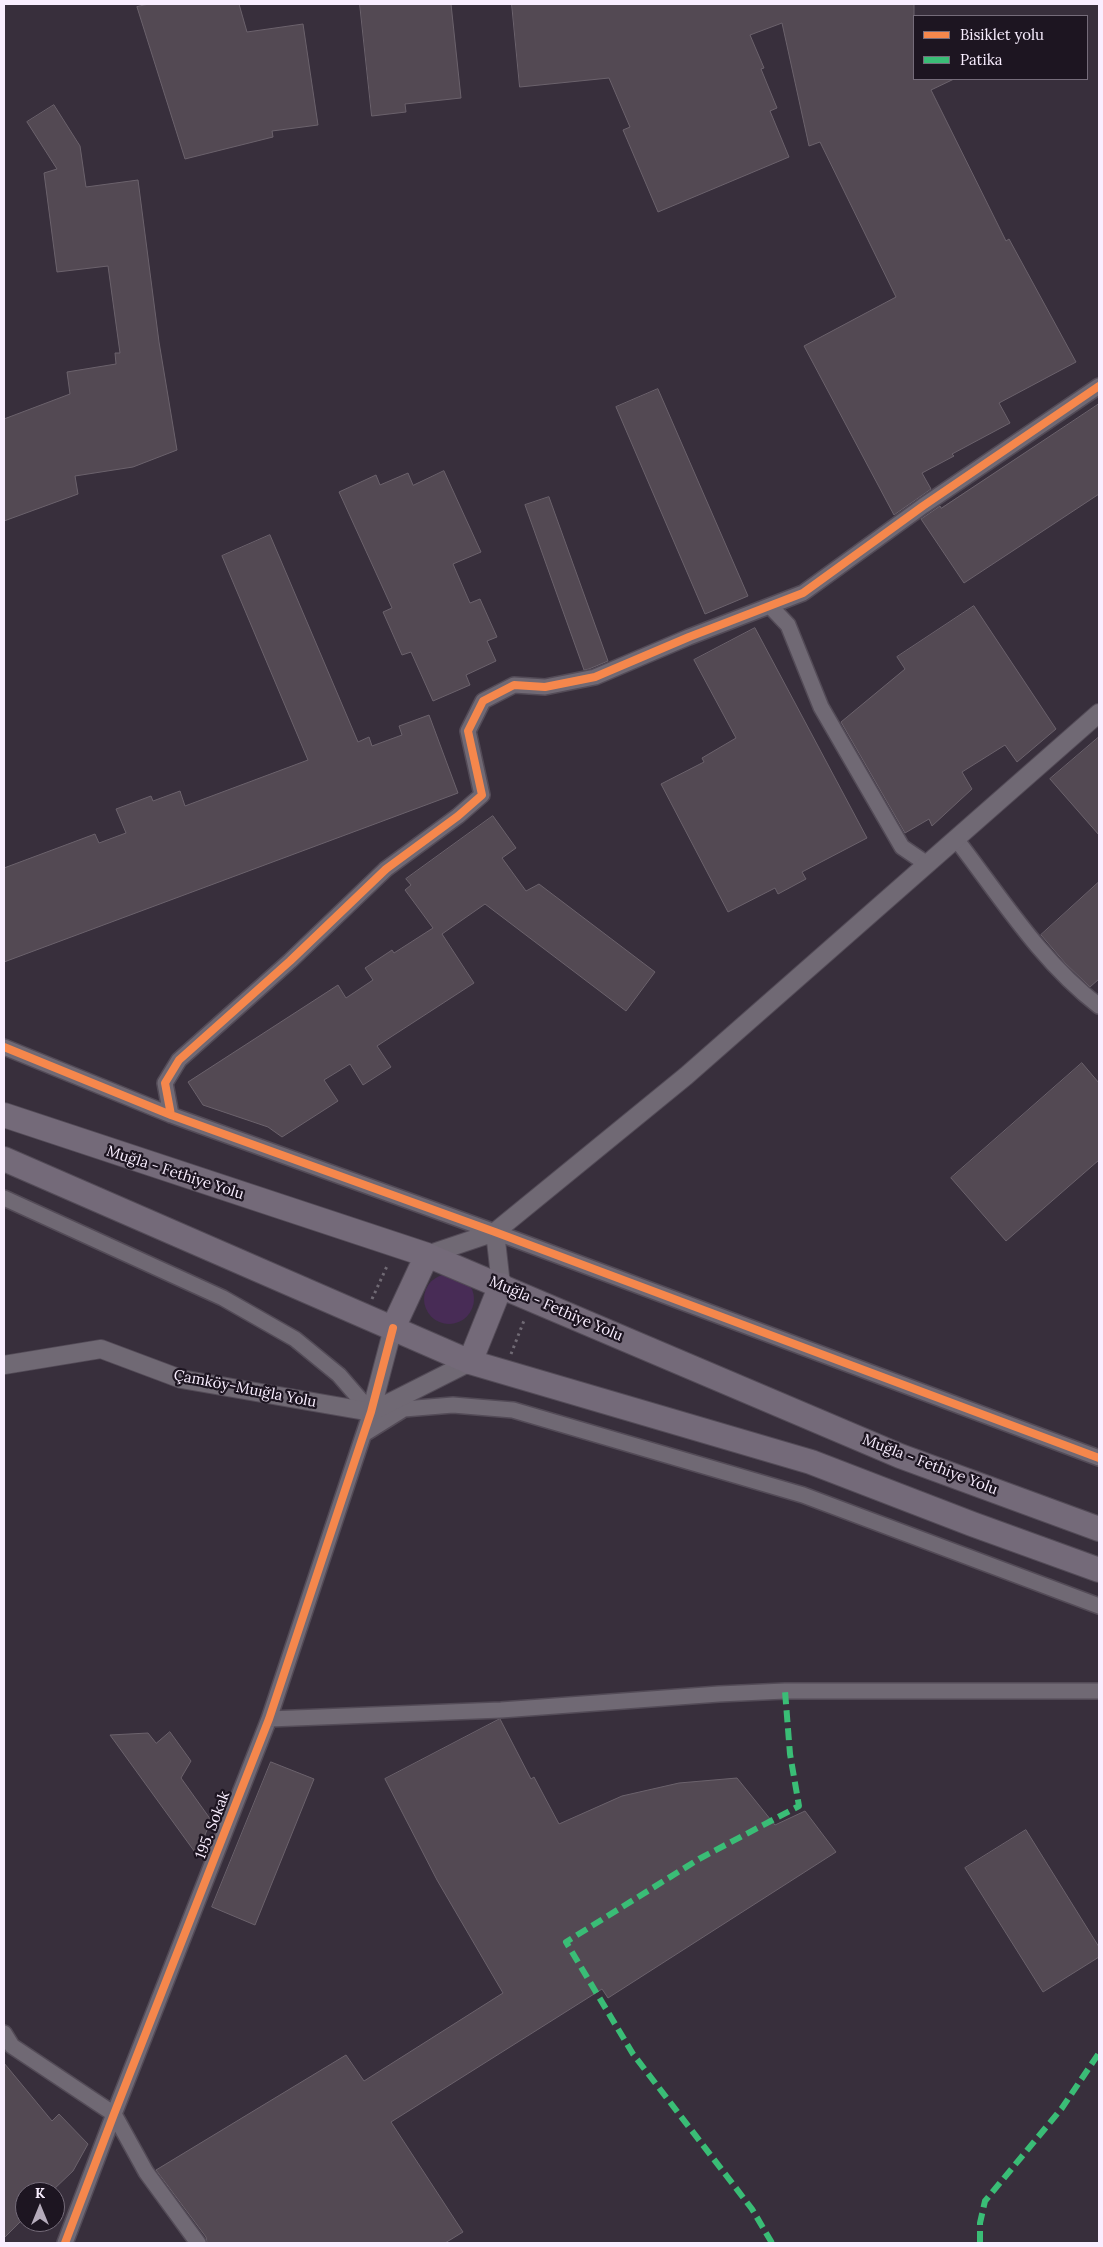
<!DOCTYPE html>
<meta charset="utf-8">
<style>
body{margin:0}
#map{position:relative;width:1103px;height:2247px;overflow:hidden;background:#382f3c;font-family:Lora,serif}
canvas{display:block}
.frame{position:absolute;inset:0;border:5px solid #f9eeff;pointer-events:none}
.legend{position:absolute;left:913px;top:15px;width:175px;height:65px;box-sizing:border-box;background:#1d1521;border:1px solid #756c7a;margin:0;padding:6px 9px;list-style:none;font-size:15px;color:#f9eeff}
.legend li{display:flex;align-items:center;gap:10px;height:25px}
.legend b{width:25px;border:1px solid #756c7a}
.north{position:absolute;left:15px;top:2182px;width:50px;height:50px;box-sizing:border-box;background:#1d1521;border:1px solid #756c7a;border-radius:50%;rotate:0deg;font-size:14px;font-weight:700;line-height:20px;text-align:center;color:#f9eeff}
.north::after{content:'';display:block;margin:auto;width:18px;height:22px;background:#b5abbb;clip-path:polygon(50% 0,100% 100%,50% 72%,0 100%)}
</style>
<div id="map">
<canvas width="1103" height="2247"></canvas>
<div class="frame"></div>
<ul class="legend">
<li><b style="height:6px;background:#f5874c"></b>Bisiklet yolu</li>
<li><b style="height:6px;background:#3abd76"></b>Patika</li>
</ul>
<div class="north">K</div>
</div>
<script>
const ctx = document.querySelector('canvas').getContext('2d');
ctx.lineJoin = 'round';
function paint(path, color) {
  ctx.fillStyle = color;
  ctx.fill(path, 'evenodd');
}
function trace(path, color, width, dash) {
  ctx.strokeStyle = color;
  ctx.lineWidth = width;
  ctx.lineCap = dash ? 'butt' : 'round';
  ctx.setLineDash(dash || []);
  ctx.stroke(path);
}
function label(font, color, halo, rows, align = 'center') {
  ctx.font = font + ' Lora,serif';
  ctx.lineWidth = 4.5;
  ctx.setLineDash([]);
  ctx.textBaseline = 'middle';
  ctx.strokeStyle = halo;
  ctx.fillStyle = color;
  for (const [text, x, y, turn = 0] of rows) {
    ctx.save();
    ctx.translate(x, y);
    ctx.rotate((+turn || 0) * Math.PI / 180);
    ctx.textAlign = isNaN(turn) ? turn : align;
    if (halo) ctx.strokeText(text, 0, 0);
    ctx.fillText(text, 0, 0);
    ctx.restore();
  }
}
const green = new Path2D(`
 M424 1299a25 25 0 1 1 50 0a25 25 0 1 1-50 0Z`);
const building = new Path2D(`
 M149,4H239L247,32L303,24L318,125L272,131L273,137L185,159L137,7Z
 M360,4H451L461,98L405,104L406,112L372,116Z
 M512,4H914V79H954L931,90L1006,241L1009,239L1076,362L999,403L1010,423L952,454L954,456L922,473L931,489L894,515L804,346L896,297L820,142L809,146L782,23L750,35L764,68L761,69L777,108L770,111L789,157L658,212L623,130L630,127L609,78L520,87Z
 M54,105L80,146L86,187L138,180L159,342L177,450L133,467L75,476L78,494L4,521V419L70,394L67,372L116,364L115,353H120L108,266L57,272L44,173L57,169L27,122Z
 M658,389L748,596L705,614L616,407Z
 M1099,404V494L964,583L921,519L940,506L941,508Z
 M444,471L481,552L453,564L470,603L480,599L497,637L487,641L496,661L466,675L470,685L433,701L411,652L402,655L383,612L392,608L339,492L376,475L380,485L408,473L413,485Z
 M549,497L608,661L589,669L584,670L525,505Z
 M270,535L358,742L369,737L372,746L402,735L399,726L429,715L458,793L4,962V868L95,834L99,843L126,833L116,809L151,796L153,801L180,791L185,806L308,760L222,556Z
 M974,606L1056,729L1017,762L1005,745L962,772L972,789L932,826L929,819L905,833L841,722L905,669L897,657Z
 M755,628L867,838L802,872L806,879L778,894L775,888L728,912L661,784L704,762L702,758L736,738L694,660Z
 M1099,737V835L1050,779Z
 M493,816L516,848L502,858L526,891L539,884L655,972L626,1011L485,904L442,934L474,983L377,1046L391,1067L363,1085L350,1064L324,1080L338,1101L282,1137L268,1127L203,1105L188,1082L338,985L346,998L373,980L365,968L392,950L394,953L433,928L405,890L411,885L406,879Z
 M1099,882V979L1090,987L1065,963L1041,935Z
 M1082,1063L1099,1083V1160L1006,1241L951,1178Z
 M500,1719L531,1779L534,1777L559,1824L622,1796L679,1783L737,1778L775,1825L805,1811L836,1852L608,1998L602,1989L391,2122L463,2232L445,2243H207L206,2237L156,2170L346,2055L364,2081L503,1993L437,1880L385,1779Z
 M170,1732L191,1761L181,1778L211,1820L197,1855L110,1735L148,1733L156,1743Z
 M271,1762L314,1779L255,1925L212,1907Z
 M1026,1830L1099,1947V1957L1043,1992L965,1868Z
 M4,2063L52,2121L59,2114L88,2144L73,2171L51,2192H25V2217L4,2238Z`);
const path = new Path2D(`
 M372,1299L388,1264
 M511,1354L525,1318`);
const minor = new Path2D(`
 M770,606L788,625L821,707L902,847L927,864
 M956,839C1000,896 1041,962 1099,1006
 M4,1047L171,1115L495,1232L1099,1458
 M171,1115L165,1083L179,1060L290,961L386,869L458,816L482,795L468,731L483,701L514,685L545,687L595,677L689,637L803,593L923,506L1099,386
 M4,1198L223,1298L295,1339L339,1375L371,1412L269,1719L114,2114L65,2243
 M364,1434L404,1409L453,1405L513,1410L803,1495L1099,1606
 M269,1719L501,1710L719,1694L785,1691H1099
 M4,2033L12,2046L114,2114L146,2172L198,2243`);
const tertiary = new Path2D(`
 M495,1232L501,1285
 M427,1255L495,1232L686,1076L1099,713
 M4,1365L101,1349L181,1379L371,1412
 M371,1412L470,1362
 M371,1412L393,1328`);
const trunk = new Path2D(`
 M4,1115L427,1255L900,1456L1099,1529
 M4,1159L470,1362L811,1462L972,1524L1099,1570
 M393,1328L427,1255
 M470,1362L501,1285`);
const quiet = new Path2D(`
 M772,2243L752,2209L633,2054L566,1942L699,1859L799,1806L790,1754L785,1691
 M980,2243V2223L985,2201L1062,2108L1099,2053`);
const cycleway = new Path2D(`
 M4,1047L171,1115L495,1232L1099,1458
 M171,1115L165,1083L179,1060L290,961L386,869L458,816L482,795L468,731L483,701L514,685L545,687L595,677L689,637L803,593L923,506L1099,386
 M65,2243L114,2114L269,1719L371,1412L393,1328`);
const streetNames = [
 ["Muğla - Fethiye Yolu",175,1173,18],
 ["Muğla - Fethiye Yolu",556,1309,23],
 ["Çamköy-Muığla Yolu",245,1389,11],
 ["Muğla - Fethiye Yolu",930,1465,21],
 ["195. Sokak",213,1825,-69]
];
paint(green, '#482c56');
paint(building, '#534953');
trace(building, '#6b626c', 1);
trace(minor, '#534b57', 18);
trace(tertiary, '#534b57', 20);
trace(trunk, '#534b57', 26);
trace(path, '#706a74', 3, [2.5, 4]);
trace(minor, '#706974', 15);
trace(tertiary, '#706974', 18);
trace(trunk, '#746a79', 24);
trace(quiet, '#3abd76', 6, [12, 6]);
trace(cycleway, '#f5874c', 8);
label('15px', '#f9eeff', '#1d1521', streetNames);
</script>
